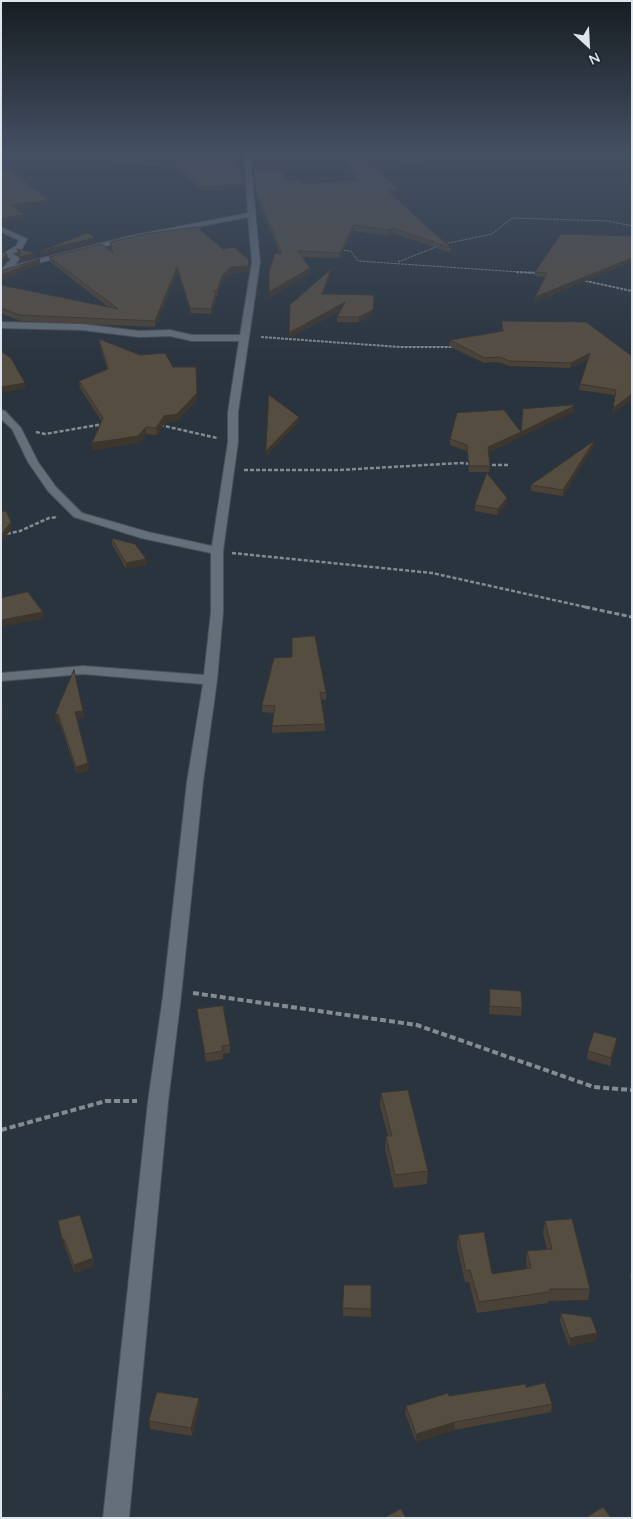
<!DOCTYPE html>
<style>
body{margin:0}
#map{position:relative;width:633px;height:1519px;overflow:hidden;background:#2a343e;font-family:Quicksand,sans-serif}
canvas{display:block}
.frame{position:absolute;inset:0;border:2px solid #dfe5ec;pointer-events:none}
.north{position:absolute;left:563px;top:20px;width:50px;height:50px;-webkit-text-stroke:4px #212a34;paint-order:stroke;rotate:155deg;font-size:14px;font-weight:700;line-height:20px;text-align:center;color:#dfe5ec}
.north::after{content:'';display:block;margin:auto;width:18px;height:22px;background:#dfe5ec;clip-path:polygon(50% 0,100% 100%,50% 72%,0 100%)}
</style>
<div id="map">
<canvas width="633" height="1519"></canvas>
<div class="frame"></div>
<div class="north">N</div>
</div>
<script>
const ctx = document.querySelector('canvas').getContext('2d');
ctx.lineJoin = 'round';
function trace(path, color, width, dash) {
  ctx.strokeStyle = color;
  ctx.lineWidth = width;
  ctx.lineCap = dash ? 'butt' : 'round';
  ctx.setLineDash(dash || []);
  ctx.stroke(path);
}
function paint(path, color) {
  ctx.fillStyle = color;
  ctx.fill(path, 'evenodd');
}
const pathFar4 = new Path2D(`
 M104,155L107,159L178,166
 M444,244L492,234L512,218L608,221L632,226
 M340,250L351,251L358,261L534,273
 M398,262L436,247`);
const pathFar3 = new Path2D(`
 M516,272L538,273
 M581,280L632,291
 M261,337L400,347H456`);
const pathFar2 = new Path2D(`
 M160,425L217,438
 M36,432L45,434L104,424
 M486,465H508
 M244,470H340L460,463L472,464
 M1,535L20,531L49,518L58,517
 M232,553L432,573L590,608`);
const pathFar1 = new Path2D(`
 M585,607L632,617`);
const path = new Path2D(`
 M193,993L417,1025L594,1087L632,1090
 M1,1130L106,1101H137`);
const street = new Path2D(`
 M244,155H250L260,262L238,412V442L223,551V612L217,680L203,782L181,996L168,1102L129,1518H103L148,1102L163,996L187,782L203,684L83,674L1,681V673L83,666L204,675L211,612V553L141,538L74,517L48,491L28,462L12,429L1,419V410L5,411L21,428L38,462L56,487L82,513L148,532L212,546L228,442V412L239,341H192L170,336L139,337L82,330L1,328V322L82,324L139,331L170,330L192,335H240L252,262L248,217L130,240L30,265L1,275V270L11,259L2,254L16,246L19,240L1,232V227L27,239L22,249L12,254L20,258L15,265L130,236L248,213Z`);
const wall = new Path2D(`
 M196,155H226L244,187L202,191L173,163V159L196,157Z
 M343,155H361L372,169L399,190V195L393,196L451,248V253L392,233L388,236L354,231L340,258L302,257L310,274L269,298L280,254L256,196L254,175L301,184L357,181Z
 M401,155H425L424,163H408Z
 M632,236L535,302L545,277L534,276L535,272Z
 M110,242L223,249L250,266L249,271L231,273L223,279L217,296H216V299L211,314L191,313L178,272L155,327L20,321L1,313V285L108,307L50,262L49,257L111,252Z
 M17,249L35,258L20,262L19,257L20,256L17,253Z
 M331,273L323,294L373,315L359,322H337V317L341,310L289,338Z
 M502,321L632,356V399L612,414L615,395L579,390L580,384L588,359L570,368L510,366L498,362L484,363L449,346L450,340L502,332Z
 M99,339L173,367L197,400L177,421L165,423L157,435L146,434L139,443L93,450L92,443L102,422L80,388L79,381L107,369L100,346Z
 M520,437L488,453L490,466L489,472H469L467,451L450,445V439Z
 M594,441L593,447L563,496L531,491V485Z
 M507,498L506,504L497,515L475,511V505Z
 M112,538L146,559L147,565L126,569L112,544Z
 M274,658L326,693V700L321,699L325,724V731L272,733V726L274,713L262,712V705Z
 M83,711L84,718L77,719L88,763L89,770L77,774L59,721L56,722L55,715Z
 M490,989L522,1008L521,1016L489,1014Z
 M197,1009L230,1045V1053L223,1054V1059L206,1062L198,1017Z
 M616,1046L610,1066L587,1059L588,1051Z
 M381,1093L428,1171L427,1184L394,1188L385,1149L386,1136H388L380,1106Z
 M58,1221L93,1258L94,1266L75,1273L65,1247H64Z
 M545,1221L590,1289L588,1300L548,1301V1303L477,1313L469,1282H465L457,1246L458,1235L492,1274L527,1269L526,1262L527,1251L547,1249L543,1233Z
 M632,1268V1285L630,1276Z
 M344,1285H371V1317L343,1316Z
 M561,1313L597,1333L596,1341L569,1346L560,1321Z
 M526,1387L552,1404L551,1412L454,1430L416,1442L405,1413L406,1406L449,1396Z
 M199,1398L200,1406L192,1436L150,1429L149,1421Z`);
const shadedWall = new Path2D(`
 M244,183V187L202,191V187Z
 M399,190V195L388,196V191Z
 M48,200L49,205L12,210V205Z
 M25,215V220L1,223V218Z
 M354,225V231L340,258V253Z
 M392,228V233L388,236V230Z
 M95,238V243L41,255L40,251Z
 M4,245L5,250L1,254V248Z
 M35,253V258L20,262L19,257Z
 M7,254L8,259L1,267V261Z
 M632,258V262L535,302V297Z
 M40,259V264L1,281V275Z
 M249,260V271L231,273L223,279L217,296V291L223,274L231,267Z
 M177,267L178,272L155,327V321Z
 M310,268V274L269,298V292Z
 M331,269V273L322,299V294Z
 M216,293V299L211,314V309Z
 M374,300L373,315L359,322V317Z
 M345,302V307L289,338V333Z
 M590,353L589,359L570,368L571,363Z
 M196,367L197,400L177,421L165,423L157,435L156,428Z
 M25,383L26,388L1,393V387Z
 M632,394V399L612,414L613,408Z
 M574,406V412L520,437L521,432Z
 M299,417V422L266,457V451Z
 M146,427V434L139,443L93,450L92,443Z
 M521,432L520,437L487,453L488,447Z
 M594,441L593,447L563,496V490Z
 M507,498L506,504L497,515L498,509Z
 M11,522L12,529L1,542V535Z
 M146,559L147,565L126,569V563Z
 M43,612L44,618L1,627V620Z
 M1,708H3L4,715H1Z
 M83,711L84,718L76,719L75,712Z
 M58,714L59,721L56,722L55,715Z
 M88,763L89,770L77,774L76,767Z
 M617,1038L616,1046L610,1066L611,1058Z
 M62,1239H64L65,1247H64Z
 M93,1258L94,1266L75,1273L74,1265Z
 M597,1333L596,1341L569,1346L570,1338Z
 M1,1392L4,1400H1Z
 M199,1398L200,1406L192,1436L191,1428Z
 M455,1422L454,1430L416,1442V1434Z`);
const building = new Path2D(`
 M198,155H226L243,172L244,183L202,187L173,159L199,157Z
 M346,155H361L372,169H376L399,190L388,191L451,248L392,228L388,230L354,225L340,253L298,251L310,268L269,292V272L275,253L282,254L256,191L254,170L277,169L289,182L299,181L301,184L359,181Z
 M405,155H425V159H408Z
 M8,169L48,200L12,205L25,215L1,218V172Z
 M197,227L223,249L234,247L249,260L248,266L231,267L223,274L217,291H214L216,293L211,309L190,308L177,267L155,321L19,315L1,308V285L118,309L49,257L102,244L113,253L110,242L146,234Z
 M88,233L95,238L40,251Z
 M561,234L632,236V258L535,297L547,273L535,272Z
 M17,249L35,253L19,257L21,253Z
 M1,251L7,254L1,261Z
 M40,259L1,275V271Z
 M331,269L322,294L374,295L373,310L359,317H337L345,302L289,333L290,305Z
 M502,321L586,322L632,356V394L613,408L616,390L580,384L590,353L571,363L510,361L499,357L485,358L450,340L503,331Z
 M99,339L140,355L165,353L173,367H196L197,393L177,414L164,416L156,428L146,427L138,436L92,443L103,418L79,381L108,369Z
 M1,351L11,358L25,383L1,387Z
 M269,395L299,417L266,451Z
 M574,405V406L521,432L523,409Z
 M504,410L521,432L488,447L490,466H469L467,445L450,439L457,413Z
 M594,441L563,490L531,485Z
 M487,473L507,498L498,509L475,505Z
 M6,511L11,522L1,535V512Z
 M112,538L135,544L146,559L126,563Z
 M28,592L43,612L1,620V598Z
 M315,636L326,693L320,692L325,724L272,726L275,706L262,705L274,658L292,657V638Z
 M74,670L83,711L75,712L88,763L76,767L58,714L55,715Z
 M490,989L521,991L522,1008L490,1006Z
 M223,1006L230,1045L222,1046L223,1051L205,1054L197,1009Z
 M594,1032L617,1038L611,1058L588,1051Z
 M408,1090L428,1171L395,1175L386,1136H392L381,1093Z
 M80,1215L93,1258L74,1265L64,1239H62L58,1221Z
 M572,1219L590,1289H550L549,1292L479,1302L470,1270L466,1271L458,1235L484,1232L492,1274L531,1268L527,1251L552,1249L545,1221Z
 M344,1285H371V1309L343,1308Z
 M561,1313L591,1317L597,1333L570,1338Z
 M545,1383L552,1404L455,1422L416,1434L406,1406L448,1393L449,1396L526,1384V1387Z
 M157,1392L199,1398L191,1428L149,1421Z
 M603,1507L611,1518H586Z
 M401,1509L406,1518H384Z`);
trace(street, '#485059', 2);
trace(pathFar4, '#838b93', 1, [2.5, 1]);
trace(pathFar3, '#838b93', 2, [3, 1]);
trace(pathFar2, '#838b93', 2.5, [4, 2]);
trace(pathFar1, '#838b93', 3, [5, 2.5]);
trace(path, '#838b93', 4, [6, 3]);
paint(street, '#646f7a');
paint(wall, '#4a4238');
paint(shadedWall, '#3c362e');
paint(building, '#564d41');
trace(building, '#3c362e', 1);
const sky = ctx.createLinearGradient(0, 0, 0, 368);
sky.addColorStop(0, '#171d22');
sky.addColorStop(0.42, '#445063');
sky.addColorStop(1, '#44506300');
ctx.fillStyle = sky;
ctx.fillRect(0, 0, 633, 368);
</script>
